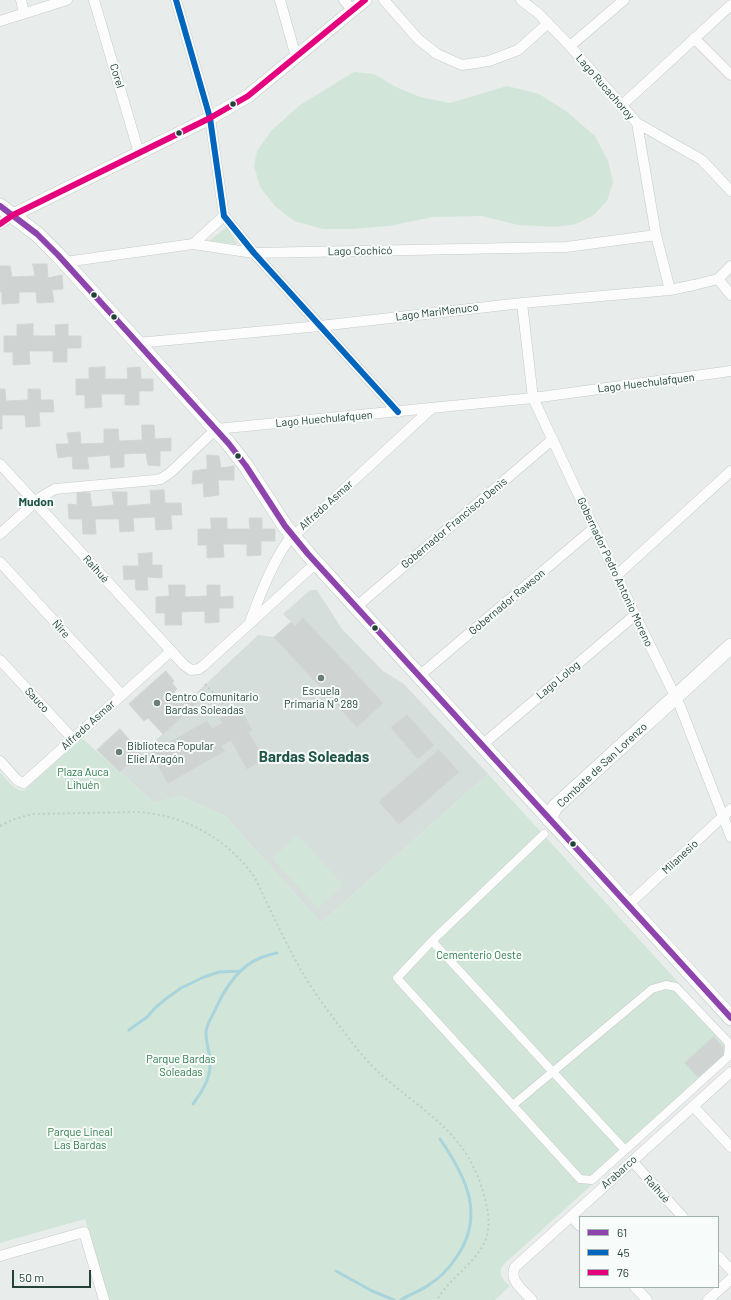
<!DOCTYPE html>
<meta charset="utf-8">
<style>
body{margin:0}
#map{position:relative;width:731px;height:1300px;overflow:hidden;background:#e8edeb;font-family:Barlow,sans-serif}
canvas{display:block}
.legend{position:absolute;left:579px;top:1216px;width:140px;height:72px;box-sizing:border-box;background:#f7fbf9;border:1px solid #a3b1ad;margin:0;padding:5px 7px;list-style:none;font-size:12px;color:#24423a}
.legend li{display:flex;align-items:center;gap:8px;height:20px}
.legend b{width:20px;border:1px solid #a3b1ad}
.scale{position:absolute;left:12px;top:1270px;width:79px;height:18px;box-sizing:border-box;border:2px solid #24423a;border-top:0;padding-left:5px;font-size:12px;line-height:14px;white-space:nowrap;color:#24423a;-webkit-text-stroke:3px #f7fbf9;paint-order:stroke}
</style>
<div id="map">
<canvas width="731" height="1300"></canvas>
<ul class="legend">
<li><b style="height:5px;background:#8e44ad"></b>61</li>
<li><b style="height:5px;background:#0065bd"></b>45</li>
<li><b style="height:5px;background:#e5007d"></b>76</li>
</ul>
<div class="scale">50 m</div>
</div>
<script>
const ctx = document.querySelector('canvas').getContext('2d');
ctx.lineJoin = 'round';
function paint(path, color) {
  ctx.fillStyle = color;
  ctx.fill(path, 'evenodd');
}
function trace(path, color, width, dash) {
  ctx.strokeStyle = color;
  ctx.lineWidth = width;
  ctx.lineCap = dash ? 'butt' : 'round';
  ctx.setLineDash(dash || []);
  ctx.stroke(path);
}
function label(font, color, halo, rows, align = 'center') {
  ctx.font = font + ' Barlow,sans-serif';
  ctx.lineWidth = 4;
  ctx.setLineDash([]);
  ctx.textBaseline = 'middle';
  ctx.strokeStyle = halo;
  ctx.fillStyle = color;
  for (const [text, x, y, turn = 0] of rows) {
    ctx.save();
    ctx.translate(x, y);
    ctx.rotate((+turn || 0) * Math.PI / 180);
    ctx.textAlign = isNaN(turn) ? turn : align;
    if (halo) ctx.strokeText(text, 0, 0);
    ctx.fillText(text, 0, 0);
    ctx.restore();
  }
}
const built = new Path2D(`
 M310,590H317L342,629L383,671L404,684L488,774L321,923L225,816L180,796L154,803L120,772L198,702L193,696L258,635L274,637L291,622L283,614Z`);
const green = new Path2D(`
 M354,72L374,74L396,87L420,97L450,103L507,86L539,94L566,111L595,136L608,161L613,182L607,201L594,215L576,224L556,227L518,225L482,216L433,217L389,226L353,229H323L294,221L275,206L260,187L254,166L257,151L272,130L300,105Z
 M227,227L237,244L209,241Z
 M82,738L154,803L180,796L225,816L321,923L488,774L731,1040V1059L503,1265C497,1274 503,1280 510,1286L495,1300H109L85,1219L0,1243V772C6,778 15,793 24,790Z
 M298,835L343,885L318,908L272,858Z`);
const stream = new Path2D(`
 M129,1030L147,1017L155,1008L167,998L181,988L204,977L219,972L241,971
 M193,1104C204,1089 212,1076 210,1057C208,1048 206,1041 206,1033C206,1025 212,1017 215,1010C224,990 238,967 260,958C265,956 271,954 277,953
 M336,1271L372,1291L394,1300
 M401,1300C410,1294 421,1291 430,1284C440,1278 449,1268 456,1258C486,1215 466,1177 440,1139`);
const building = new Path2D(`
 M33,264H47L48,278L62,275L63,289L52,290L54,302L37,303L36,292H19V303L2,304V292H0V266H10L12,277L35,276Z
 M33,324V336H56L55,325L68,324V336H81V348H67V362H53V351H29L30,364L13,365V352H4V336H17V325Z
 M105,367V379H128L127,368L140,367L141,379H153V391H139V405H125V394H101L102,407L85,408V395H76V379H89V368Z
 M0,389H5L6,401L28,400V389H40L41,400H53L54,412H39L40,426L26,427L25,415H2V429H0Z
 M142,425H154L155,439L171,438V451H160V466L148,465L146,453L124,454V467L111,468L110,455L87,457L89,469H73L72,456L58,458L56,444H69L67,433L80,432L81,444L104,443V429H118L119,441L142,440Z
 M207,455L219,456L221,468L234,466V480H218L219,495L204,497L203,483L192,484L193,471L207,469Z
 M164,490L165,503H181L182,515H171L172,529L156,530L155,517L133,518L134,531L120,532L119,519H95L96,534H83L82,519H69L68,504L77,505V492L90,493L92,507L114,505L112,492H127V506L151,504L150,491Z
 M211,518H227V529H250L249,518H262V529H275V541H261V555L247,556V544H223L224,557L207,558V545H198V529H211Z
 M152,553V565H162V578L147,577L148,590H136L135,579L124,580L123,566H139L138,554Z
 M169,585H185V597L207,596V585H220V597L233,596V608H219V622L205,623V611L181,612L182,625H165V613H156V597L169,596Z
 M303,618L383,703L357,727L274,637L291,622L295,626Z
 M166,671L174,681L172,683L177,689L174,692L184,703L193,696L198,702L163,734L148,718L144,721L129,704Z
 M236,710L238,715L242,712L252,730L248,732L264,759L247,769L231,740L221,746L225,751L168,783L151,753L207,721L212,729L223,723L220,719Z
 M407,715L434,745L418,759L391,728Z
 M120,729L141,753L120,772L97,750Z
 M439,750L459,772L399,824L379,802Z
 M714,1037L723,1047V1055L698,1077L685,1063Z`);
const path = new Path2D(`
 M205,684L226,707L229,714
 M0,826C11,820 22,816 34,814L138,812C185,815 228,839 255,878C270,909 284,940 301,970C314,993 331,1015 348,1037C360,1054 375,1070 391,1083C434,1119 468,1137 484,1195C487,1207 490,1218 488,1230C485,1258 450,1276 437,1300`);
const pedestrian = new Path2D(`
 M432,941L625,1150
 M513,1105L652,989L666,985L676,987L729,1043L728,1057L592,1180L580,1179L397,978L432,941L544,834`);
const minor = new Path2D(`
 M21,0L24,13
 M94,0L139,153
 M176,0L210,118L224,216L254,253L398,412
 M280,0L296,57
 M344,0L352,10
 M384,0L418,39L437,54L462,65L489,61L518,50L547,24
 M521,0L538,13L570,46L637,123L656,235L670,290
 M0,21L67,0
 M694,38L731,75
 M570,46L624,0
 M621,106L731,5
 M637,123L702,160L731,191
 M0,224L13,215
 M193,244L224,216
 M65,262L193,244L254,253L566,247L656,235
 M718,279L731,295
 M522,303L533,398L635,615L680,706L731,837
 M137,343L320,326L522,303L670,290L694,285L718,279L731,266
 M0,464L184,665L191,670L199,669L203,666L316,563
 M0,534L41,497L55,489L155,480L161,479L171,472L216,429L533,398L731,371
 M0,562L122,695
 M616,576L731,471
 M356,607L553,439
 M250,622C259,597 272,563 288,541L432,408
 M0,660L73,739
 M419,676L594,528
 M482,745L635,615
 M0,761L17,780L23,783L26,781L171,651
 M628,905L731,809
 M693,1106L731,1147
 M632,1161L683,1217
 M571,1216L580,1226
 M0,1256L84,1232L104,1300
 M718,1256L731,1270
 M635,1287L647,1300
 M532,1300C524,1291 508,1280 515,1267L731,1072
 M708,1300L731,1279`);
const tertiary = new Path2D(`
 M13,215L210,118L248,96L365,0`);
const secondary = new Path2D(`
 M0,206L37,234L58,255L229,444L246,466L285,526L308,554L731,1018
 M549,819L555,807L731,646`);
const bus1 = new Path2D(`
 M0,206L37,234L58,255L229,444L246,466L285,526L308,554L731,1018`);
const bus2 = new Path2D(`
 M176,0L210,118L224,216L254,253L398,412`);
const bus3 = new Path2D(`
 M0,224L13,215L210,118L248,96L365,0`);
const markers = [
 [233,104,3.5,"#24423a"],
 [179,133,3.5,"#24423a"],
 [94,295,3.5,"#24423a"],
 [114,317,3.5,"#24423a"],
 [238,456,3.5,"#24423a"],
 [375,628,3.5,"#24423a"],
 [321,678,4,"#697e78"],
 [157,703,4,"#697e78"],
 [119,752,4,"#697e78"],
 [573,844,3.5,"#24423a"]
];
const streetNames = [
 ["Corel",117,76,73],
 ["Lago Rucachoroy",605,87,49],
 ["Lago Cochicó",360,251,-1],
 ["Lago MariMenuco",437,312,-7],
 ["Lago Huechulafquen",646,383,-7],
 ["Lago Huechulafquen",324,419,-5],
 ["Alfredo Asmar",326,505,-42],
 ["Gobernador Francisco Denis",454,523,-40],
 ["Raihué",96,569,48],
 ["Gobernador Pedro Antonio Moreno",615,572,65],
 ["Gobernador Rawson",507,602,-40],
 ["Ñire",61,629,48],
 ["Lago Lolog",558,680,-40],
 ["Sauco",37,700,47],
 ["Alfredo Asmar",88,725,-42],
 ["Combate de San Lorenzo",602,765,-43],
 ["Milanesio",680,857,-43],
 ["Arabarco",619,1172,-42],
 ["Raihué",657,1189,48]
];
const poiNames = [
 ["Escuela",321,691,"center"],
 ["Primaria N° 289",321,704,"center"],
 ["Centro Comunitario",165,697],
 ["Bardas Soleadas",165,710],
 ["Biblioteca Popular",127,746],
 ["Eliel Aragón",127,759]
];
const parkNames = [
 ["Plaza Auca",83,772],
 ["Lihuén",83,785],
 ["Cementerio Oeste",479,955],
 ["Parque Bardas",181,1059],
 ["Soleadas",181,1072],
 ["Parque Lineal",80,1132],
 ["Las Bardas",80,1145]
];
const neighbourhoodNames = [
 ["Mudon",36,502]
];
const districtNames = [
 ["Bardas Soleadas",314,757]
];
paint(built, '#d6dedb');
paint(green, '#d1e6d8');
trace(stream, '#a9d4db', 3);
paint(building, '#cfd4d2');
trace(building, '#d1d6d4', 1);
trace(pedestrian, '#c5cac8', 9);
trace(minor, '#c5cac8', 11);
trace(tertiary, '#c5cac8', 14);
trace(secondary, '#c3cbc8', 16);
trace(path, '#c3ccca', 2, [2, 3]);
trace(pedestrian, '#fcfcfc', 8);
trace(minor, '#fcfcfc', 10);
trace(tertiary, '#fcfcfc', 13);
trace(secondary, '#fcfcfc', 15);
trace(bus1, '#8e44ad', 6);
trace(bus2, '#0065bd', 6);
trace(bus3, '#e5007d', 6);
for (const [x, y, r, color] of markers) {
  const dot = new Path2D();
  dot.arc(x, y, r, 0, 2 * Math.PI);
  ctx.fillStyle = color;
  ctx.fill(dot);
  trace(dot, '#f7fbf9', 1.5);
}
label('11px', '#24423a', '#f7fbf9', streetNames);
label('11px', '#24423a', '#f7fbf9', poiNames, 'left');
label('11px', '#2d7a4b', '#f7fbf9', parkNames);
label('bold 12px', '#1f5548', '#f7fbf9', neighbourhoodNames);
label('bold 15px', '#1f5548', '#f7fbf9', districtNames);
</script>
